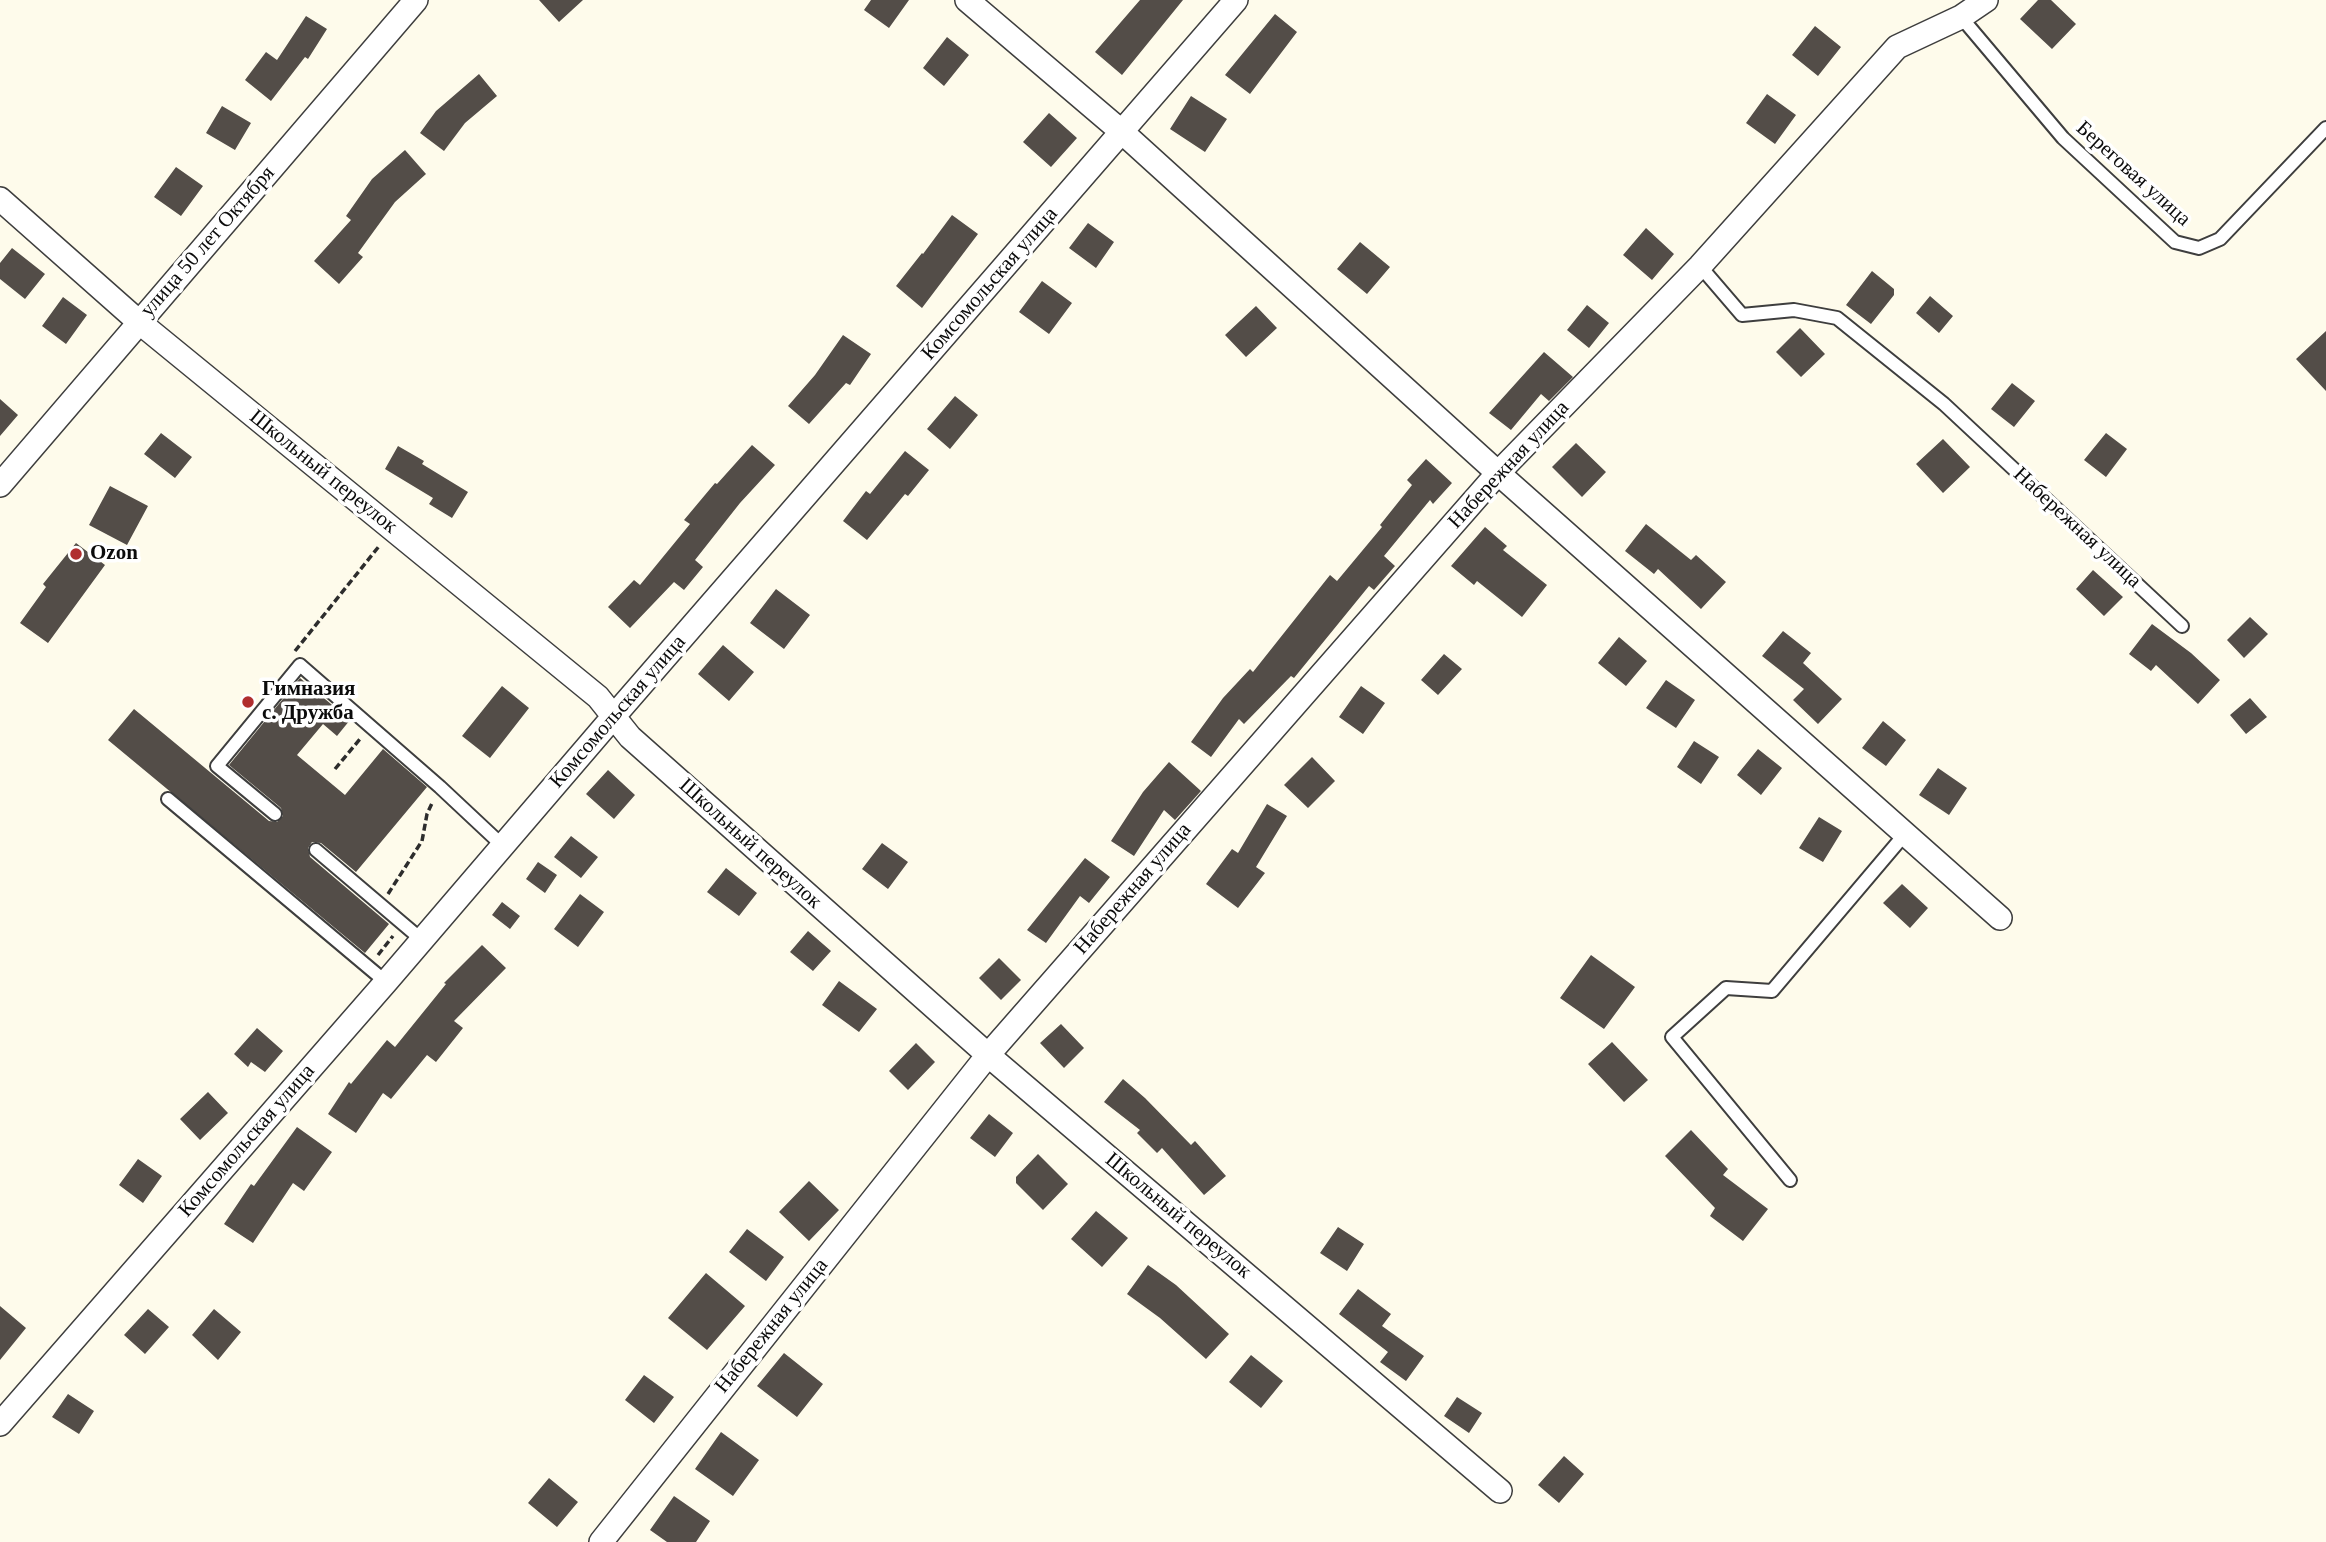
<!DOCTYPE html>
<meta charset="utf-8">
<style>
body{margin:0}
canvas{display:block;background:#fefbeb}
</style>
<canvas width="2326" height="1542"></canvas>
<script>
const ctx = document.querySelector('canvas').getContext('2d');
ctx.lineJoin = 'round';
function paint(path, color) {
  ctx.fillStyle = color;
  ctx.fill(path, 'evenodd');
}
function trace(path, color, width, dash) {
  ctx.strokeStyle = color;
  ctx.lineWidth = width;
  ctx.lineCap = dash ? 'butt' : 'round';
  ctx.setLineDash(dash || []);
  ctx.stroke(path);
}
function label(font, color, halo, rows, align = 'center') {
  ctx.font = font + ' "Times New Roman",serif';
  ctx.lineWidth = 7;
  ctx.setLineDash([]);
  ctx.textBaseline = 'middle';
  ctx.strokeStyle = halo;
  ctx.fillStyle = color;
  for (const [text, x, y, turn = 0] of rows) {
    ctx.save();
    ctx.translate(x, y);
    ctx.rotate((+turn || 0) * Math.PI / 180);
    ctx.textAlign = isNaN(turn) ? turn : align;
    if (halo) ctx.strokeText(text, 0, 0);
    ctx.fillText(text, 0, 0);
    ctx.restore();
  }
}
const building = new Path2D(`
 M539,0H583L559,22Z
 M871,0H909L889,28L864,10Z
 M1140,0H1183L1122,75L1095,52Z
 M2038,0H2051L2076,24L2052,49L2020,19Z
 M1275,14L1297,32L1250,94L1225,75Z
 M306,16L327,29L308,59L305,57L271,101L245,80L266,52L277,60Z
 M1815,26L1841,47L1818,76L1792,55Z
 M947,37L969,55L944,86L923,68Z
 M479,74L497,96L465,123L444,151L420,133L436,111Z
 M1767,94L1796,115L1775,144L1746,123Z
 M1191,96L1227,119L1205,152L1170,129Z
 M222,106L251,123L235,150L206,133Z
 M1049,113L1077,138L1051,167L1023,142Z
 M405,150L426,174L395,202L358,253L363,257L339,284L314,261L351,220L346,216L372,179Z
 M176,167L203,186L181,216L154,197Z
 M952,215L978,234L922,308L896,286L922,253L923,254Z
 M1088,223L1114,242L1096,268L1069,248Z
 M1646,228L1674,254L1652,280L1623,255Z
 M1360,242L1390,267L1367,294L1337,269Z
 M12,248L45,274L25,299L0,279V263Z
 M1872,271L1894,289V295L1871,324L1846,305Z
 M1042,281L1072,303L1049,334L1019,312Z
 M1930,296L1953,316L1939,333L1916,313Z
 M63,297L87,315L66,344L42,326Z
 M1587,305L1609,323L1589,348L1567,330Z
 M1256,306L1277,328L1246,357L1225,335Z
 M1800,328L1825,354L1801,377L1776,352Z
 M2326,331V391L2296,359Z
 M843,335L871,354L850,385L846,383L809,424L788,406L815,375Z
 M1544,352L1573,377L1549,401L1541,394L1511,430L1489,413Z
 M2012,383L2035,401L2014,427L1991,409Z
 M955,396L978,415L950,449L927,429Z
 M0,399L18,415L0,436Z
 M161,433L192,457L175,478L144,454Z
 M2106,433L2127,449L2106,477L2084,460Z
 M1943,439L1970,467L1943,493L1916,464Z
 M1576,443L1606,472L1582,497L1552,467Z
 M752,445L775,465L740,503L695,560L703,567L684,590L674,582L630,628L608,607L634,580L640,585L690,524L684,520L715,483L717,484Z
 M398,446L424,461L422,464L468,492L452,518L429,504L433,498L385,469Z
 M905,451L929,470L908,496L905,494L867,540L843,521L866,491L870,494Z
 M1426,459L1452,483L1433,504L1430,500L1384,556L1395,566L1374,590L1369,586L1294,678L1291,676L1244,724L1239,719L1211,757L1191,742L1223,698L1250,669L1253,672L1330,575L1337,581L1382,527L1380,525L1412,485L1407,480Z
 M110,486L148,506L127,545L89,525Z
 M1646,524L1691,560L1696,555L1726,582L1701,609L1658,569L1654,574L1625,551Z
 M1485,527L1507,546L1503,550L1547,585L1522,617L1477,581L1474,585L1451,566Z
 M76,543L105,565L48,643L20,623L46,587L43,584Z
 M2093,570L2123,597L2104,616L2076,589Z
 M776,589L810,615L784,649L750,623Z
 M2250,617L2268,634L2244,658L2227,640Z
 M2152,624L2191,653L2220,680L2198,704L2156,665L2151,671L2129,654Z
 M1783,631L1811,653L1803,663L1842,699L1818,724L1793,700L1804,689L1762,656Z
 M1619,637L1647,661L1626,686L1598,663Z
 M723,645L754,672L729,701L698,674Z
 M1444,654L1462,669L1438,695L1421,680Z
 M300,678L350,720L337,736L323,724L297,755L345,795L383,749L427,787L356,872L321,843L312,842L308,848L310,857L389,924L365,953L108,740L134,709L269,821L277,822L283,816L281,808L229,765Z
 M1666,680L1695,700L1676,728L1646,708Z
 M502,686L529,708L490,758L462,736Z
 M1361,686L1385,703L1363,734L1339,717Z
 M2250,698L2267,717L2246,734L2230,715Z
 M1883,721L1906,740L1886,766L1862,748Z
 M1694,741L1719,757L1701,784L1677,767Z
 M1758,749L1782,768L1761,795L1737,775Z
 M1312,757L1335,781L1308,808L1284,785Z
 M1169,762L1201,791L1175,820L1164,810L1134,856L1111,841L1143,792Z
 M1938,768L1967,788L1949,815L1919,795Z
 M608,770L635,795L614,819L586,794Z
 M1267,804L1287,816L1256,867L1265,873L1238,908L1206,884L1232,849L1238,853Z
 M1819,817L1842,831L1823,862L1799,848Z
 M571,836L598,857L581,878L554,857Z
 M882,843L908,862L888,889L862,869Z
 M1085,858L1110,877L1089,903L1080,896L1046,943L1027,930Z
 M538,862L557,875L545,893L526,879Z
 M726,868L757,893L739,916L707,892Z
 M1902,884L1928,908L1910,928L1883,903Z
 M580,894L604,912L578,947L554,929Z
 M502,902L520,916L510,929L492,915Z
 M808,931L831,951L813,971L790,952Z
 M482,945L506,968L454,1021L463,1028L436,1062L427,1055L391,1099L383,1093L356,1133L328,1114L349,1082L351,1084L387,1040L395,1047L446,984L444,983Z
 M1591,955L1635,987L1604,1029L1560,998Z
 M999,958L1021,980L1001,1000L979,978Z
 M839,981L877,1009L859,1032L822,1005Z
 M1061,1024L1084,1048L1064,1068L1040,1043Z
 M257,1028L283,1051L265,1072L251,1062L248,1067L234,1054Z
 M1612,1042L1648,1080L1624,1102L1588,1064Z
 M916,1043L935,1062L908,1090L889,1071Z
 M1123,1079L1145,1098L1191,1145L1195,1141L1226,1176L1204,1195L1162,1148L1157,1153L1137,1133L1140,1130L1104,1102Z
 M208,1092L228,1113L200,1140L180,1119Z
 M989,1114L1013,1133L995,1157L970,1138Z
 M297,1127L332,1152L304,1191L293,1183L253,1243L224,1224L251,1184L254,1186Z
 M1691,1130L1728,1169L1723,1175L1768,1209L1743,1241L1710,1216L1715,1208L1665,1156Z
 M1038,1154L1068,1184L1043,1210L1016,1183V1177Z
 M138,1159L162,1176L143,1203L119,1185Z
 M809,1181L839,1210L809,1241L779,1212Z
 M1096,1211L1128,1238L1102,1267L1071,1239Z
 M1338,1227L1364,1244L1347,1271L1320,1253Z
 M747,1229L784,1257L766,1281L729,1252Z
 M1148,1265L1176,1285L1229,1334L1206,1359L1160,1318L1127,1294Z
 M706,1273L745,1306L707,1350L668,1318Z
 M1358,1289L1391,1314L1382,1326L1424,1356L1406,1381L1380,1362L1388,1352L1339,1314Z
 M0,1306L26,1328L0,1360Z
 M148,1309L169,1327L145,1354L124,1335Z
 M214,1309L241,1332L218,1360L192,1335Z
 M784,1353L823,1384L797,1417L757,1386Z
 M1251,1355L1283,1381L1261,1408L1229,1382Z
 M644,1375L674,1397L654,1423L625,1400Z
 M68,1394L94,1411L79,1434L52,1417Z
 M1457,1397L1482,1413L1469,1433L1444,1416Z
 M721,1432L759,1460L733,1496L695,1469Z
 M1564,1456L1584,1474L1559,1503L1538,1485Z
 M549,1478L578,1502L557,1527L528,1503Z
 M674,1496L710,1521L696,1542H667L650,1530Z`);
const path = new Path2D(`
 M295,651L380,545
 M335,769L360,739
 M388,894L422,841L427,814L433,801
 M378,955L393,936`);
const lane = new Path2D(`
 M1961,17L2063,138L2175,242L2199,248L2220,239L2326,128
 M1700,266L1742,315L1794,310L1837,318L1944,404L2182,626
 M168,799L386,982
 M275,814L217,766L300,665L440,787L503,846
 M316,850L422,940
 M1790,1180L1672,1037L1726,988L1772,991L1905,834`);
const street = new Path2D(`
 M967,0L1122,132L1498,473L2000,918
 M0,199L139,322L598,697L630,737L988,1055L1500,1491
 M0,485L416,0
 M0,1424L386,982L614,716L1236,0
 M601,1542L988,1055L1498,473L1700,266L1897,47L1961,17L1986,0`);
const markers = [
 [76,554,7,"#b02e2f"],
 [248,702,7,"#b02e2f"]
];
const streetNames = [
 ["Береговая улица",2133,174,42],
 ["улица 50 лет Октября",208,242,-49],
 ["Комсомольская улица",990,284,-49],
 ["Набережная улица",1509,465,-47],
 ["Школьный переулок",323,472,39],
 ["Набережная улица",2077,528,43],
 ["Комсомольская улица",618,712,-49],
 ["Школьный переулок",750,844,42],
 ["Набережная улица",1133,889,-49],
 ["Комсомольская улица",247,1141,-49],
 ["Школьный переулок",1178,1216,40],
 ["Набережная улица",772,1326,-51]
];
const poiNames = [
 ["Ozon",90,554],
 ["Гимназия",262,690],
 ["с. Дружба",262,714]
];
paint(building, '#534d48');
trace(lane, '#3e3e3e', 16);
trace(street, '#3e3e3e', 26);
trace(path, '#2d2d2d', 3.5, [7, 3.5]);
trace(lane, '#fff', 12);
trace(street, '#fff', 23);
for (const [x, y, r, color] of markers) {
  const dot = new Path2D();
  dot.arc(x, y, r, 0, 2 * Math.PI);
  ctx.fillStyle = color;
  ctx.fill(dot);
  trace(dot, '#fff', 2.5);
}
label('21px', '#0b0b0b', '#fff', streetNames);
label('bold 21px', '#0b0b0b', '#fff', poiNames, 'left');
</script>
